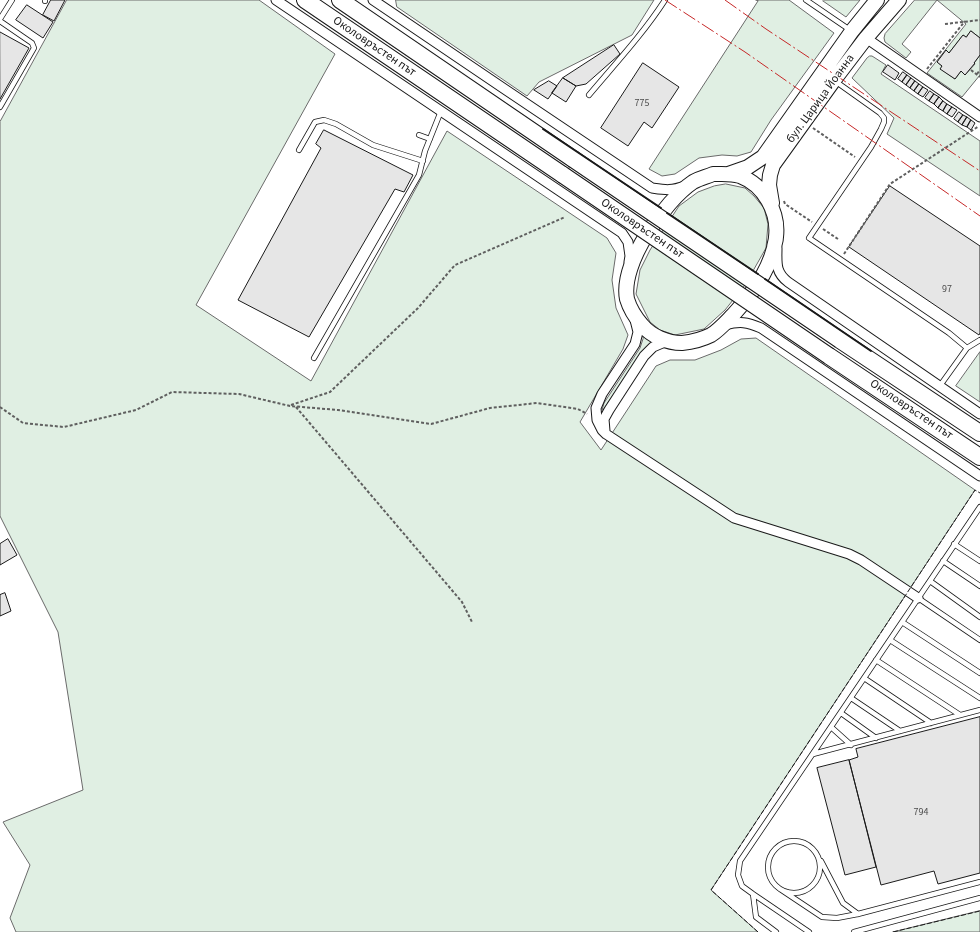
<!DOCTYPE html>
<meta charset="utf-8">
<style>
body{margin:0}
canvas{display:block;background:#fff}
</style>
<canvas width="980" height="932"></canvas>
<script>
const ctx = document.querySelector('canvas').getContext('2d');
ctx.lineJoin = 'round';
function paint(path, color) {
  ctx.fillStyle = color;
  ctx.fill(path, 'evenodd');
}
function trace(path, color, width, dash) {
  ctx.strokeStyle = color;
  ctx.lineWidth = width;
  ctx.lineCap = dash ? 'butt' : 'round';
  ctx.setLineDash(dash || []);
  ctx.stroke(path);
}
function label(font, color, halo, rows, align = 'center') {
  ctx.font = font + ' "Source Sans 3",sans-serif';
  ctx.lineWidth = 3;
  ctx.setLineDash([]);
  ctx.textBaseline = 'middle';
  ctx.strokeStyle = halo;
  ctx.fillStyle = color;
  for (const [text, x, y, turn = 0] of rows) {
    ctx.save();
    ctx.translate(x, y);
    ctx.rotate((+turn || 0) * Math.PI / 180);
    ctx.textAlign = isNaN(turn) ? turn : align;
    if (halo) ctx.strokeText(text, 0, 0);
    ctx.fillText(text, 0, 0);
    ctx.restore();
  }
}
const green = new Path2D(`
 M67,0H259L335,54L196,305L311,381L447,131L607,238L616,253L612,280L616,308L628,335L623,349L580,422L601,450L656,366L670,360H695L721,350L741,339L756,338L975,490L711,890L758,932H16L10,918L30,865L3,822L83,790L58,632L0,516V122Z
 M396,0H654L632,35L539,82L527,96L397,7Z
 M756,0H789L834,33L771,120L751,152L737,156L722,155L699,158L675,174L662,176L649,169L758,1Z
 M824,0H860L846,17L823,1Z
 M915,0H980V38L971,31L966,37L963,35L949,53L946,50L937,62L942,66L941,69L955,79L961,71L965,75L975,64L974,63L980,55V75L962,97L927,73L966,24L937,0L902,44L911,52L906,58L885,42L884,38L885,34Z
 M870,56H872L886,65L881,74L980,141V196L887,134L894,118L852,78L867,58Z
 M726,184L745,188L754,196L764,208L768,224L766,248L745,285L725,310L704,329L675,335L660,330L650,322L636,294L640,270L650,250L679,206L698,192L714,186Z
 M643,331L657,342L641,354L603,410H602L604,403L640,348L643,339Z
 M980,352V402L956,386Z
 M980,911V932H893Z`);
const building = new Path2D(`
 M51,0H65L54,21L43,15Z
 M27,5L53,22L43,38L16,20Z
 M971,31L980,38V55L974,63H975L965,75L961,71L955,79L940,69L942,66L937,62L946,50L949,53L963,35L966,37Z
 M0,32L29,48L0,99Z
 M614,45L620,54L586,84L576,86L563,78Z
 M643,63L679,87L652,128L644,122L628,146L601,128Z
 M888,65L899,73L895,80L883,72Z
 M903,72L907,75L902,82L898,79Z
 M907,75L911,78L906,85L902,82Z
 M563,78L576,86L566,102L552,93Z
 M911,78L915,81L910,88L906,85Z
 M549,81L557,86L548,99L534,90Z
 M915,81L919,84L914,91L910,88Z
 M919,84L923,87L918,94L914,91Z
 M923,87L928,90L923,97L918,94Z
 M930,91L934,94L929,101L925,98Z
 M934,94L939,97L934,104L929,101Z
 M939,97L943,101L938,108L934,104Z
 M943,101L947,104L943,111L938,108Z
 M947,104L952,107L947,114L943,111Z
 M952,107L957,110L952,117L947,114Z
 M959,112L963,115L958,122L954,119Z
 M963,115L967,117L962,125L958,122Z
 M967,117L971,120L967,127L962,125Z
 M971,120L975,123L971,130L967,127Z
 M324,130L413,175L404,192L395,189L309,337L238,300L321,148L316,144Z
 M890,186L980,246V333L979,335L849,247Z
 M8,539L17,555L0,565V544Z
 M5,593L11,611L0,616V595Z
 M980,717V873L938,884L934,871L881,885L849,760L858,757L856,749Z
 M849,760L876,867L845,875L817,768Z`);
const path = new Path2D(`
 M945,24L980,20
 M927,69L965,21
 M971,70L980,77
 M977,74L980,70
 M813,128L855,157
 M784,201L785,204L812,222
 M823,229L838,239
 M844,254L890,184L979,126
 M291,405L330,392L418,308L455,265L565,217
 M0,407L23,423L64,427L136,410L172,392L239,394L290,406L338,410L431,424L490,408L537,403L578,409L587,414
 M296,407L462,602L472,622`);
const lane = new Path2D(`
 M806,0L850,30
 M45,1V0
 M0,19L12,0
 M0,21L32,43L34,48L0,107
 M835,81L880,113L884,118V122L881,129L871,147L809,238L949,333L967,348
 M589,95C615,64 643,34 665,0
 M419,135L430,139
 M299,150L315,122L324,120L336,124L373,145L423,161
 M314,358L419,175L425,151L441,111
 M939,387L967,348L980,340
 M954,544L980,561
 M943,561L980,586
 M930,581L980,617
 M918,598L980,640
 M902,622L980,673
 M890,640L980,698
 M876,660L960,715
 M864,678L931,723
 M851,698L900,731
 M841,713L876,738
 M831,727L851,745
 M813,754L980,710
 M768 867a26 26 0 1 1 52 0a26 26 0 1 1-52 0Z
 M821,861L843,903L858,914
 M780,889L822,917L837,918L858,914L980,882
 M753,894L756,917L776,932
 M809,932L753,894L742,886L738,875L740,861L980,507
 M854,932L980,898`);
const street = new Path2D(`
 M276,0L622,233L628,242L630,256L629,262
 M373,0L506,90L652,188C666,190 671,191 685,186
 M866,38L980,117
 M777,248C777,263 775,272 788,282L980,414
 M635,320L638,332L635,344L602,394L596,408L597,420L602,430L606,434L734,518L849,554L861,560L918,598
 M725,325C740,321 747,322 761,328L980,476
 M605,431L604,419L609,410L644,356L653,347L667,341`);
const primary = new Path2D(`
 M713,174C722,174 731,173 740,176C764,185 779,212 776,237C776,241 774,245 774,248C767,274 751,295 733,315C726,322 719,330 711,335C701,340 692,342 682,343C667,343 651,336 642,325C635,317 630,309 627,299C620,263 665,201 693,182C700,178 706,177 713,174Z
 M728,174L748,167L763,157L852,31L877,0
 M772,203L769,185L770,175L773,165L834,80L866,38L899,0`);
const highway = new Path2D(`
 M305,0L563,175
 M340,0L573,159
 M840,340L980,433
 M829,356L980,457`);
const highwayBridge = new Path2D(`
 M573,159L840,340
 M563,175L829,356`);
const fence = new Path2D(`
 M758,932L711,890L975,490L980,493
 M893,932L980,911`);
const wall = new Path2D(`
 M543,129L661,208
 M667,213L758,274
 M765,279L871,351`);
const power = new Path2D(`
 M665,0L745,52L980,216
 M725,0L766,29L980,171`);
const numberNames = [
 ["775",642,104],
 ["97",947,290],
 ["794",921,813]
];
const streetNames = [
 ["Околовръстен път",374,47,34],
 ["бул. Царица Йоанна",821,99,-54],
 ["Околовръстен път",642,229,34],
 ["Околовръстен път",911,410,34]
];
paint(green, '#e0efe3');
trace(green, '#6a6a6a', 1);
paint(building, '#e6e6e6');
trace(building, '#1a1a1a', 1);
trace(lane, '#1a1a1a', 6);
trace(street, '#1a1a1a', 11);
trace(primary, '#1a1a1a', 16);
trace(highway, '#1a1a1a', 18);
trace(path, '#5f5f5f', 2, [3, 2]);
trace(lane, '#fff', 4.5);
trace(street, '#fff', 9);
trace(primary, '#fff', 14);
trace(highway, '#fff', 16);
trace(highwayBridge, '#1a1a1a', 18, []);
trace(highwayBridge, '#fff', 16);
trace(fence, '#1a1a1a', 1, [5, 2]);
trace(wall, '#1a1a1a', 2);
trace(power, '#c62828', 1, [14, 3, 2, 3]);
label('10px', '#4d4d4d', null, numberNames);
label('12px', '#1a1a1a', '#fff', streetNames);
</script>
